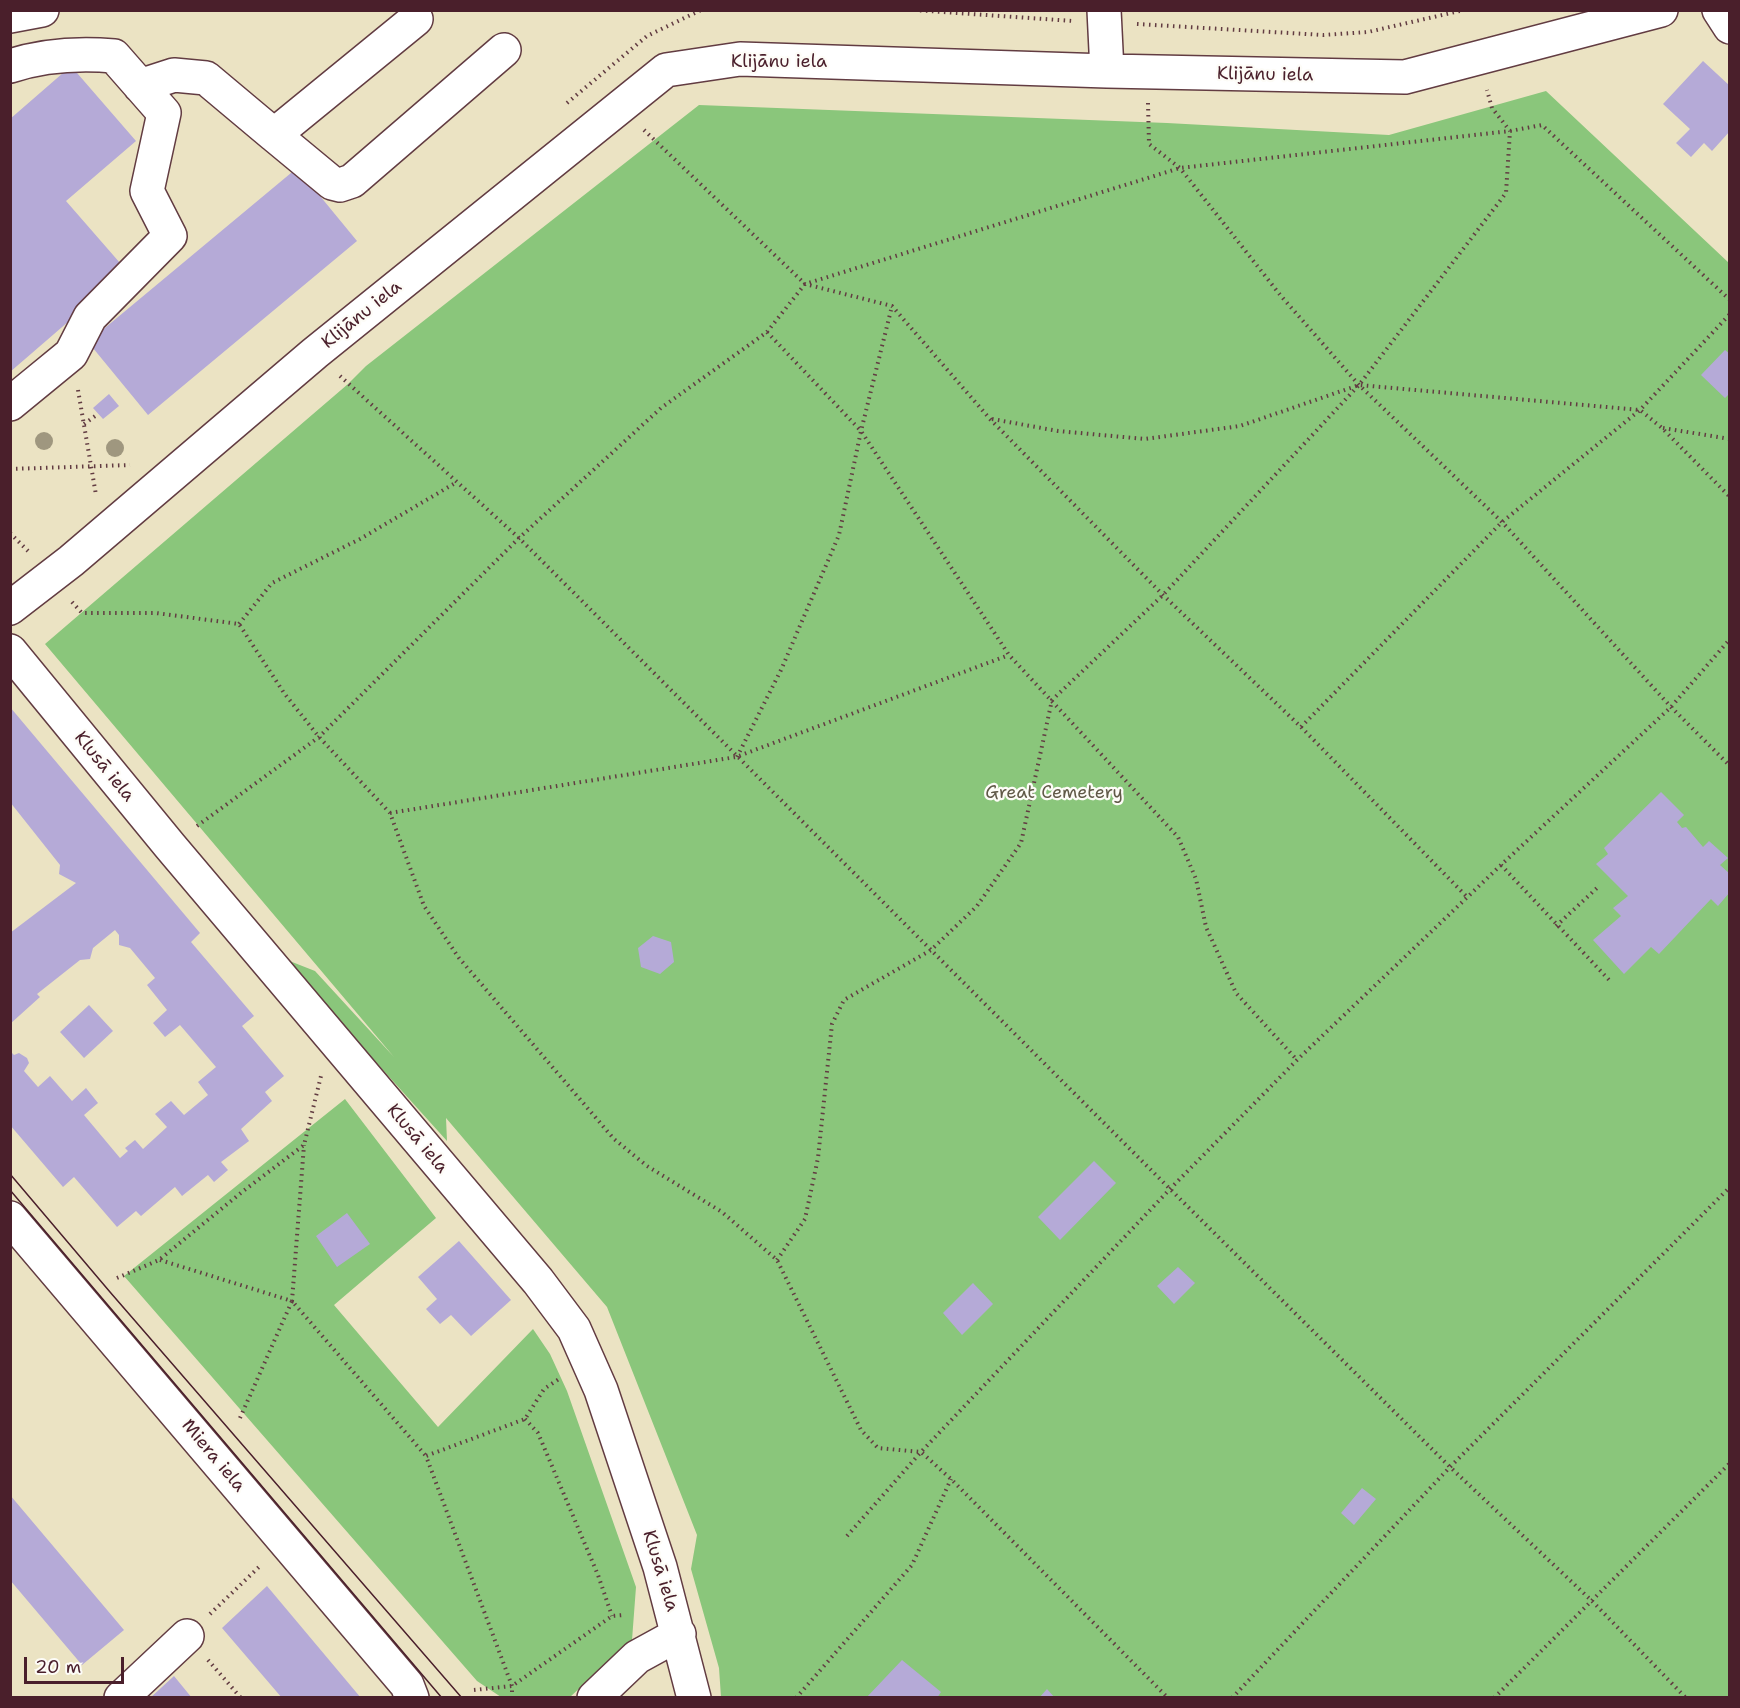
<!DOCTYPE html>
<meta charset="utf-8">
<style>
body{margin:0}
#map{position:relative;width:1740px;height:1708px;overflow:hidden;background:#ebe3c3;font-family:"Shantell Sans",sans-serif}
canvas{display:block}
.frame{position:absolute;inset:0;border:12px solid #4a1f2b;pointer-events:none}
.scale{position:absolute;left:24px;top:1657px;width:100px;height:27px;box-sizing:border-box;border:3px solid #4a1f2b;border-top:0;padding-left:8px;font-size:18px;line-height:21px;white-space:nowrap;color:#4a1f2b;-webkit-text-stroke:4px #fdfcf7;paint-order:stroke}
</style>
<div id="map">
<canvas width="1740" height="1708"></canvas>
<div class="frame"></div>
<div class="scale">20 m</div>
</div>
<script>
const ctx = document.querySelector('canvas').getContext('2d');
ctx.lineJoin = 'round';
function paint(path, color) {
  ctx.fillStyle = color;
  ctx.fill(path, 'evenodd');
}
function trace(path, color, width, dash) {
  ctx.strokeStyle = color;
  ctx.lineWidth = width;
  ctx.lineCap = dash ? 'butt' : 'round';
  ctx.setLineDash(dash || []);
  ctx.stroke(path);
}
function label(font, color, halo, rows, align = 'center') {
  ctx.font = font + ' "Shantell Sans",sans-serif';
  ctx.lineWidth = 4.5;
  ctx.setLineDash([]);
  ctx.textBaseline = 'middle';
  ctx.strokeStyle = halo;
  ctx.fillStyle = color;
  for (const [text, x, y, turn = 0] of rows) {
    ctx.save();
    ctx.translate(x, y);
    ctx.rotate((+turn || 0) * Math.PI / 180);
    ctx.textAlign = isNaN(turn) ? turn : align;
    if (halo) ctx.strokeText(text, 0, 0);
    ctx.fillText(text, 0, 0);
    ctx.restore();
  }
}
const green = new Path2D(`
 M1546,91L1729,263V1697H721L719,1668L691,1569L697,1535L607,1307L446,1118L447,1141L282,958L315,971L394,1057L45,644L348,384L366,366L699,105L1167,123L1389,135Z
 M345,1099L436,1218L334,1305L438,1427L533,1329L550,1354L567,1391L636,1587L632,1640L570,1697H501L477,1681L124,1276Z`);
const building = new Path2D(`
 M1703,61L1730,86V131L1712,151L1704,143L1691,157L1676,143L1690,129L1663,104Z
 M71,66L136,141L66,201L127,271L10,372V119Z
 M297,168L357,241L148,415L88,342Z
 M1725,350L1730,354V393L1725,398L1701,375Z
 M109,394L119,406L103,419L93,408Z
 M10,707L200,933L191,942L254,1016L242,1026L284,1076L265,1092L272,1101L241,1129L249,1141L221,1162L228,1170L214,1182L208,1175L182,1196L175,1187L141,1216L136,1211L117,1227L74,1177L63,1187L10,1125V1051L14,1055L19,1053L27,1058L29,1063L24,1071L38,1087L50,1076L72,1101L86,1088L98,1103L84,1115L120,1158L128,1151L125,1148L135,1140L143,1149L167,1127L155,1114L171,1101L184,1115L208,1095L198,1082L216,1067L180,1025L165,1037L153,1023L167,1010L147,985L155,978L130,948L119,945V935L115,930L93,948L90,959L80,960L37,994L40,997L10,1024V933L76,883L59,874L60,865L10,802Z
 M1661,792L1684,815L1677,822L1682,828L1686,827L1703,847L1709,841L1728,858L1720,865L1730,874V892L1718,906L1711,899L1659,954L1651,947L1624,974L1593,940L1621,916L1613,908L1628,896L1596,864L1608,854L1604,848Z
 M653,936L671,942L674,962L660,974L641,967L638,948Z
 M89,1005L113,1031L84,1058L60,1032Z
 M1094,1161L1116,1183L1060,1240L1038,1217Z
 M347,1213L370,1244L337,1267L316,1236Z
 M459,1241L511,1300L471,1336L451,1315L440,1324L426,1309L437,1299L418,1277Z
 M1178,1267L1195,1283L1174,1304L1157,1286Z
 M973,1283L993,1304L962,1335L943,1313Z
 M1362,1488L1376,1499L1354,1525L1341,1513Z
 M10,1495L124,1630L82,1665L10,1580Z
 M267,1586L361,1698H282L222,1628Z
 M902,1660L941,1692L937,1698H866Z
 M174,1676L192,1698H150Z
 M1047,1689L1055,1698H1039Z`);
const path = new Path2D(`
 M914,10L1073,21
 M1137,24L1323,35L1368,32L1464,10
 M567,103L647,36L701,10
 M1148,103L1149,144L1180,168L1281,296L1359,385L1502,522L1671,707L1730,766
 M644,130L805,284L892,306L990,419L1163,595L1301,727L1468,898
 M767,332L861,431L1009,655L1178,837L1196,879L1206,927L1236,993L1297,1060
 M340,376L519,538L1170,1189L1450,1467L1592,1601L1686,1698
 M78,390L96,495
 M992,419L1058,431L1145,439L1240,426L1359,385L1640,410L1662,428L1730,497
 M84,424L98,414
 M1663,428L1730,439
 M10,469L130,465
 M10,533L28,551
 M72,602L82,613H156L239,624L284,693L319,737L390,813L424,906L459,958L614,1139L647,1166L722,1212L777,1260L861,1430L878,1448L921,1452L951,1479L1168,1698
 M239,624L272,583L360,539L457,482
 M1301,727L1502,522L1640,410L1730,314
 M737,757L781,670L839,535L861,431L892,306
 M390,813L736,757L1009,655
 M197,826L319,737L519,538L661,408L767,332L805,284L1180,168L1510,131L1542,125L1730,300
 M1501,865L1611,982
 M1556,926L1597,888
 M160,1260L292,1301L304,1145
 M777,1260L805,1219L818,1158L832,1024L844,1000L931,950L977,906L1021,843L1052,700L1163,595L1359,385L1506,193L1510,131L1492,108L1487,90
 M117,1278L159,1260L242,1192L304,1145L321,1076
 M240,1418L292,1301L426,1456
 M525,1419L538,1433L598,1575L612,1616
 M847,1536L921,1452L1170,1189L1297,1060L1501,865L1671,707L1730,639
 M210,1614L260,1566
 M208,1660L241,1698
 M474,1690L512,1686L612,1616L624,1615
 M512,1698V1686L426,1456L525,1419L544,1389L559,1379
 M796,1698L912,1565L951,1479
 M1232,1698L1450,1467L1730,1187
 M1494,1698L1730,1463`);
const minor = new Path2D(`
 M1104,10L1107,71
 M1719,10L1730,27
 M10,16L42,10
 M10,66C44,55 79,53 114,56L164,113L147,191L170,236L90,317L71,354L10,404
 M140,86L174,75L206,78L274,135L416,19
 M274,135L332,183L340,185L352,181L504,50
 M10,608L71,561L315,353L666,70L740,59L1107,71L1405,77L1661,10
 M10,651L170,846L538,1281L574,1329L601,1390L660,1567L694,1698
 M10,1218L407,1685L412,1698
 M121,1698L187,1636
 M594,1698L637,1657L679,1634`);
const tram = new Path2D(`
 M10,1174L110,1292L462,1698
 M10,1190L442,1698`);
const trees = [
 [44,441],
 [115,448]
];
const streetNames = [
 ["Klijānu iela",779,62],
 ["Klijānu iela",1265,75,1],
 ["Klijānu iela",362,315,-39],
 ["Klusā iela",104,767,51],
 ["Klusā iela",417,1139,50],
 ["Miera iela",213,1456,50],
 ["Klusā iela",660,1571,73]
];
const parkNames = [
 ["Great Cemetery",1054,793]
];
paint(green, '#8ac67b');
paint(building, '#b5aad7');
trace(minor, '#623c42', 36);
trace(path, '#623c42', 4, [1.5, 4.5]);
trace(minor, '#fff', 33);
trace(tram, '#4a1f2b', 1.5);
ctx.fillStyle = '#9f977f';
for (const [x, y] of trees) {
  ctx.beginPath();
  ctx.arc(x, y, 9, 0, 2 * Math.PI);
  ctx.fill();
}
label('18px', '#4a1f2b', '#fdfcf7', streetNames);
label('18px', '#605947', '#fdfcf7', parkNames);
</script>
